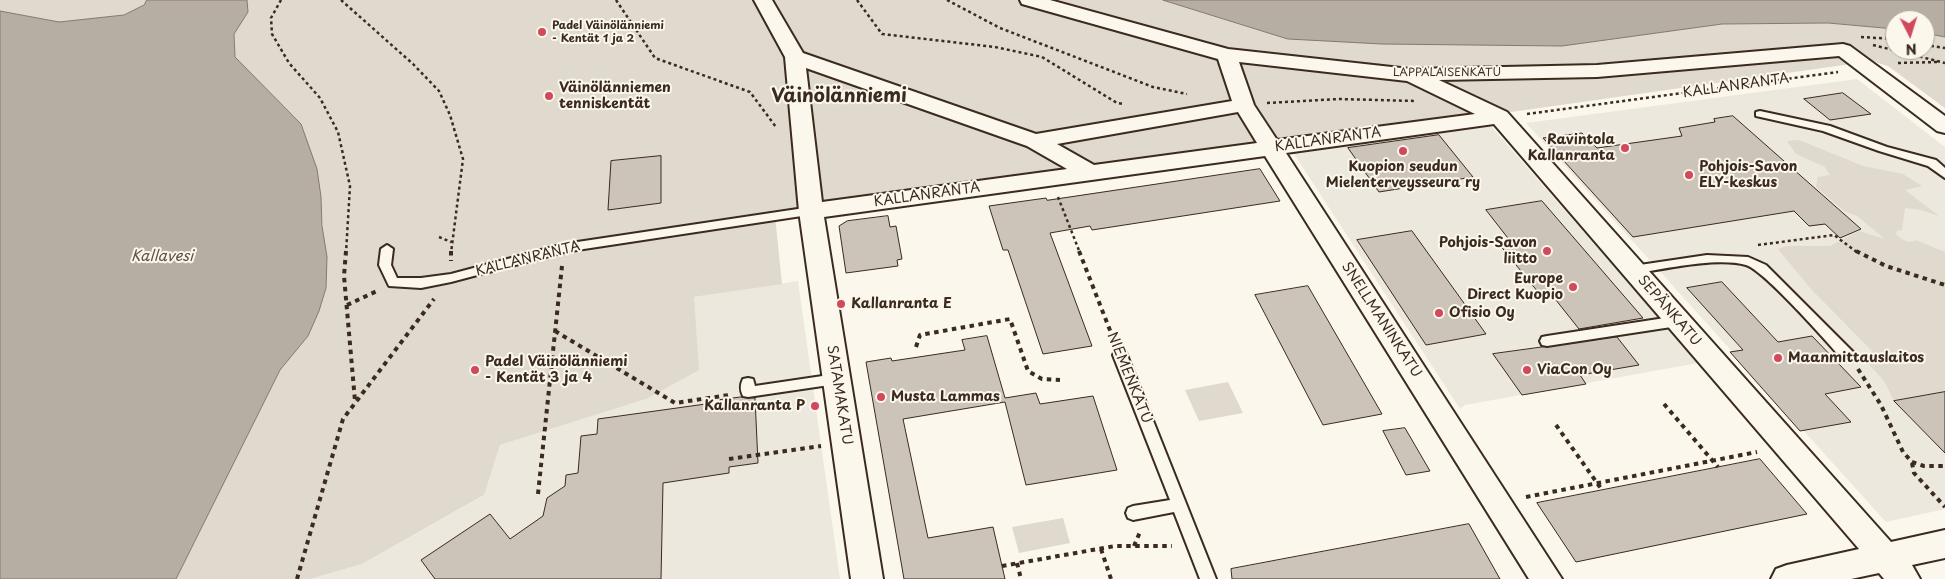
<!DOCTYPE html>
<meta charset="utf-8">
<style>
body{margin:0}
#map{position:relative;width:1945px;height:579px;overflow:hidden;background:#fbf7ec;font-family:"Playpen Sans",sans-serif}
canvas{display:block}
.north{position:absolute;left:1885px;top:10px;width:50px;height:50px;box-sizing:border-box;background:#fbf7ec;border:1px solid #aea59a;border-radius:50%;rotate:175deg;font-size:14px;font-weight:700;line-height:20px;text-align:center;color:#3b2a1e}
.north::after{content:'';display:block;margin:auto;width:18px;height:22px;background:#d1495b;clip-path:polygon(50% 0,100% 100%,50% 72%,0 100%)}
</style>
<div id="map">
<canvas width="1945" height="579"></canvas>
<div class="north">N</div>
</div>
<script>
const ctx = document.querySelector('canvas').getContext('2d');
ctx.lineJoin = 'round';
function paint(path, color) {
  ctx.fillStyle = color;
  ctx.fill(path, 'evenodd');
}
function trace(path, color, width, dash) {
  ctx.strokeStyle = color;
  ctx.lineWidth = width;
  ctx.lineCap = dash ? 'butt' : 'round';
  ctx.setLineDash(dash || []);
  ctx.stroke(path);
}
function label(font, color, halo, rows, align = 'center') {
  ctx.font = font + ' "Playpen Sans",sans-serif';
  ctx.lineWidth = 4;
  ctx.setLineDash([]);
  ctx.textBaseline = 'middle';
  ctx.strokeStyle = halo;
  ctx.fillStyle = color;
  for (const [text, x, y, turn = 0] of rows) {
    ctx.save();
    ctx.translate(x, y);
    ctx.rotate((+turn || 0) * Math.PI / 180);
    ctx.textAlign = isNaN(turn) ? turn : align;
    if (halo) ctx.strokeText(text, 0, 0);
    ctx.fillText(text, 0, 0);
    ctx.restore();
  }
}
const built = new Path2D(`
 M1857,79L1945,147V509L1886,522L1526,123Z
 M1491,126L1698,363L1465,405L1460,409L1294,154Z
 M798,281L840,579H310L362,564L483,496L500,445L646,399L694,297Z`);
const green = new Path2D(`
 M0,0H147L144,5L124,15L59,22L0,11Z
 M247,0H1572L1616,38L1722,24L1828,23L1895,29V50H1925V33L1945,37V108L1888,66L1872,61L775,216L782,284L694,297L699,370L646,399L500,445L484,495L362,564L310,579H176L280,370L308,336L319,311L326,288L321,197L301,125L235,58L234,34L248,12Z
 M1799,140L1863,166L1903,174L1922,186L1905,190L1939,216L1921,210L1905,208L1902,230L1897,231L1896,234C1901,239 1909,245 1916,240L1945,252V392L1894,401L1884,381L1863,358L1872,351L1811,289L1778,249L1786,246H1830L1859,231L1885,239L1857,216L1844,211L1816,187L1818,177L1830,175L1825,167L1796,154L1787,141Z
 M1228,382L1243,413L1199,421L1185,390Z
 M1063,518L1070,543L1019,553L1012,527Z`);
const water = new Path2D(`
 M147,0H247L248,12L234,34L235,57L301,124L317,169L321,197L322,226L327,257L326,288L319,311L308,336L280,370L176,579H0V11L59,22L124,15L144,5Z
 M1163,0H1945V37L1925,33V20H1895V29L1828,23L1722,24L1562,46L1382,44L1288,39Z`);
const building = new Path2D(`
 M1843,93L1871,114L1830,120L1804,99Z
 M1733,116L1861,229L1840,238L1825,224L1809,226L1794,211L1633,237L1543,138L1582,133L1597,148L1682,136L1679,128L1715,122L1714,119Z
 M1439,135L1473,177L1379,192L1348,148Z
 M661,156V203L608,210L611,161Z
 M1260,169L1280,201L1092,230L1090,226L1050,233L1092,346L1043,354L1008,250H1003L989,206L1046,198L1047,200Z
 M1542,201L1643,318L1579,329L1548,290L1538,292L1499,244L1511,242L1486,210Z
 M888,216L890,227L896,226L902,259L897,260L898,266L846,273L839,226L847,221Z
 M1412,231L1456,292L1486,334L1426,345L1357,240Z
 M1722,282L1778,342L1812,336L1861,387L1825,394L1851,422L1800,431L1730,352L1743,350L1687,288Z
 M1308,286L1382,414L1323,425L1255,295Z
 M987,336L1005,398L1036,393L1040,404L1093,396L1117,470L1026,485L1005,402L903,419L928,538L993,527L1005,579H904L866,362L891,358L892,361L965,350L962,340Z
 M1617,337L1639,365L1580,375L1586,384L1522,395L1493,354Z
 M1945,392V453L1894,401Z
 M741,397L755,398L758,463L729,467V473L663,483L661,579H435L421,560L490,514L510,539L543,516L547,498L565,486L566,475L578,473L581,436L597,434L598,419L720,402V400Z
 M1405,428L1430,471L1406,475L1383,431Z
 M1760,459L1807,514L1576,562L1537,503Z
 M1469,524L1500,579H1232L1231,569Z`);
const pathFar1 = new Path2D(`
 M281,0L271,18L272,34L289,63L320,98L338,132L350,186L346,253
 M341,0L413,64L439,91L450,115L463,159L451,253
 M616,0L655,58L750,92L776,127
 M857,0L882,34L995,47L1042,57L1117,103L1124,104
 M947,0L1000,28L1153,87L1187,94
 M1861,37L1895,39
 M1873,45L1945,63
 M1925,45L1945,48
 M1898,63L1937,62
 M1267,103L1339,99L1416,101
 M1527,114L1838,72
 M1058,197L1080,253
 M439,237L451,242
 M1758,245L1834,235L1858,253`);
const path = new Path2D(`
 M346,251L344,276L355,401
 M451,251V261
 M1079,251L1113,338
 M1856,251L1886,266L1945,285
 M347,305L377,291
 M555,331L675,403L729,395
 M916,347L920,335L1010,319L1028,371L1042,379L1060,380
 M1858,369L1881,405L1903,452L1912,462L1924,466H1945
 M1664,404L1718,467
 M1556,425L1602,490
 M729,459L821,446
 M1912,463L1914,473L1945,507
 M538,494L562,266
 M1526,497L1757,452
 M1134,546L1140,532
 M1101,549L1111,579
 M1017,563L1021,579
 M1002,566L1115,546H1172
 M297,579L343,419L434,299`);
const service = new Path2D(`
 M1760,111L1830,126L1887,147L1936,160L1945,168V178L1928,166L1879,151L1823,131L1756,116V112Z
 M811,207L815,208L817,211L815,214L564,252L451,282L421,288L389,286L379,265L381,249L387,245L393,249L391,265L397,278H421L451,274L564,244Z
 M1707,255L1748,257L1766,265L1854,353L1856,357L1854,361H1844C1827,342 1765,271 1746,265C1717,257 1664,269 1633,274L1627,270L1633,266Z
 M1678,316L1683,318L1684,321L1683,324L1678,326L1547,346L1542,345L1540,341L1542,337L1547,336Z
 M1120,350L1125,351L1127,355L1216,579H1200L1174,512L1133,520L1128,518L1126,513L1128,508L1133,506L1170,500L1113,355L1115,351Z
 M836,374L841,375L843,379L841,383L836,384L748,397L743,396C740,390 740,385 743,379L748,378L753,379L755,386Z`);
const minor = new Path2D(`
 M754,0H772L803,53L1036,134L1232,101L1218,59L1022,4L1020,0H1050L1228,49L1410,69L1597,65L1843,44L1850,46L1945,116V133L1937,131L1839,56L1597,77L1439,80L1507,112L1891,542L1945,530V558L1912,565L1920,579H1884L1879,573L1851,579H1771L1776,569L1787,565L1859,549L1494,124L1286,153L1562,579H1529L1265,156L824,217L883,579H851L799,211L785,57ZM1239,62L1407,81L1475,114L1277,140L1254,105ZM806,68L1027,146L1067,169L822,202ZM1238,112L1257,143L1094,165L1057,144Z`);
const markers = [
 [542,32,5,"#d1495b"],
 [549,96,5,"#d1495b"],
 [1625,148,5,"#d1495b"],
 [1403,151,5,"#d1495b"],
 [1689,175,5,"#d1495b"],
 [1547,251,5,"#d1495b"],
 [1573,287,5,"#d1495b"],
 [841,304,5,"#d1495b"],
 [1439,313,5,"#d1495b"],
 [1778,358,5,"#d1495b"],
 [475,370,5,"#d1495b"],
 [1527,370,5,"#d1495b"],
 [881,397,5,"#d1495b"],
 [815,406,5,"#d1495b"]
];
const farPoinames = [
 ["Padel Väinölänniemi",552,26],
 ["- Kentät 1 ja 2",552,39]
];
const farStreetnames = [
 ["LAPPALAISENKATU",1447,73]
];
const streetNames = [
 ["KALLANRANTA",1736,86,-8],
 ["KALLANRANTA",1328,140,-8],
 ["KALLANRANTA",927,195,-8],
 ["KALLANRANTA",528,259,-14],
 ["SEPÄNKATU",1669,311,49],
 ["SNELLMANINKATU",1381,320,57],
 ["NIEMENKATU",1129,378,68],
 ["SATAMAKATU",839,395,81]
];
const poiNames = [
 ["Väinölänniemen",559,88],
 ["tenniskentät",559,104],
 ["Ravintola",1615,140,"right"],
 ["Kallanranta",1615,156,"right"],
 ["Kuopion seudun",1403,167,"center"],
 ["Mielenterveysseura ry",1403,183,"center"],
 ["Pohjois-Savon",1699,167],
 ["ELY-keskus",1699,183],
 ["Pohjois-Savon",1537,243,"right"],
 ["liitto",1537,259,"right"],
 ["Europe",1563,279,"right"],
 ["Direct Kuopio",1563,295,"right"],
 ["Kallanranta E",851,304],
 ["Ofisio Oy",1449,313],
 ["Maanmittauslaitos",1788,358],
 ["Padel Väinölänniemi",485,362],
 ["- Kentät 3 ja 4",485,378],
 ["ViaCon Oy",1537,370],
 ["Musta Lammas",891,397],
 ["Kallanranta P",805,406,"right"]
];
const waterNames = [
 ["Kallavesi",162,257]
];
const districtNames = [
 ["Väinölänniemi",839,97]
];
paint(built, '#ede8dd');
paint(green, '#dfd9ce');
paint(water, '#b6aea2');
trace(water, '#85796d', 1);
paint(building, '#ccc4b9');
trace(building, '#3b2a1e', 1);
trace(service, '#3b2a1e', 4);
trace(minor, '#3b2a1e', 4);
trace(pathFar1, '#3b2a1e', 2.5, [3, 3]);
trace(path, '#3b2a1e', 4, [4.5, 4.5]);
paint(service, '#fbf7ec');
paint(minor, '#fbf7ec');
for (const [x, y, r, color] of markers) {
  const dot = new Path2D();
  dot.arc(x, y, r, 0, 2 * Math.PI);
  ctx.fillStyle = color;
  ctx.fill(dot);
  trace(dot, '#fbf7ec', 2);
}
label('bold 11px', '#3b2a1e', '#fbf7ec', farPoinames, 'left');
label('11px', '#3b2a1e', '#fbf7ec', farStreetnames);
label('14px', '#3b2a1e', '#fbf7ec', streetNames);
label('bold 14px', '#3b2a1e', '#fbf7ec', poiNames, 'left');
label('italic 15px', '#605246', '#fbf7ec', waterNames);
label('bold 19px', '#3b2a1e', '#fbf7ec', districtNames);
</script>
